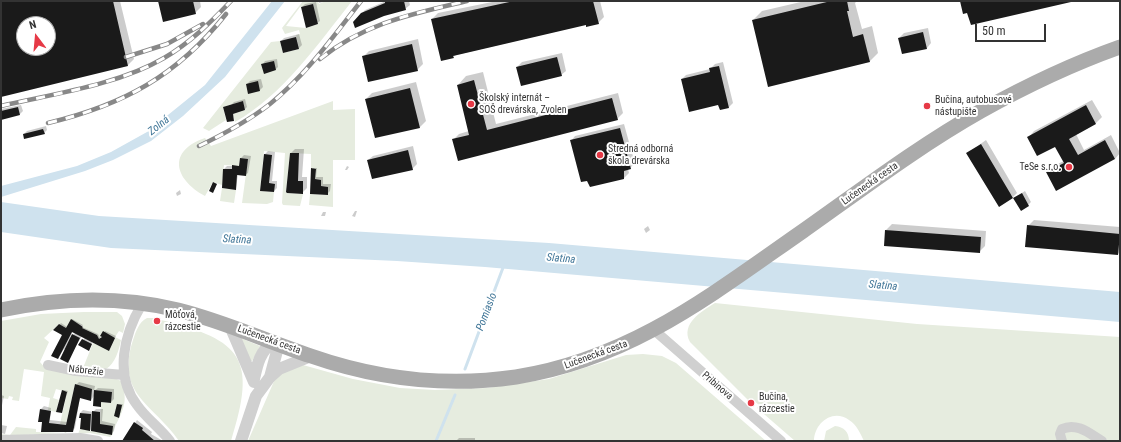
<!DOCTYPE html>
<meta charset="utf-8">
<style>
body{margin:0}
#map{position:relative;width:1121px;height:442px;overflow:hidden;background:#fff;font-family:"Roboto Condensed",sans-serif}
canvas{display:block}
.frame{position:absolute;inset:0;border:2px solid #333;pointer-events:none}
.north{position:absolute;left:16px;top:16px;width:40px;height:40px;box-sizing:border-box;background:#fff;border:1px solid #adadad;border-radius:50%;rotate:344deg;font-size:11px;font-weight:700;line-height:16px;text-align:center;color:#333}
.north::after{content:'';display:block;margin:auto;width:14px;height:18px;background:#e63946;clip-path:polygon(50% 0,100% 100%,50% 72%,0 100%)}
.scale{position:absolute;left:975px;top:24px;width:71px;height:18px;box-sizing:border-box;border:2px solid #333;border-top:0;padding-left:5px;font-size:12px;line-height:14px;white-space:nowrap;color:#333;-webkit-text-stroke:3px #fff;paint-order:stroke}
</style>
<div id="map">
<canvas width="1121" height="442"></canvas>
<div class="frame"></div>
<div class="north">N</div>
<div class="scale">50 m</div>
</div>
<script>
const ctx = document.querySelector('canvas').getContext('2d');
ctx.lineJoin = 'round';
function paint(path, color) {
  ctx.fillStyle = color;
  ctx.fill(path, 'evenodd');
}
function trace(path, color, width, dash) {
  ctx.strokeStyle = color;
  ctx.lineWidth = width;
  ctx.lineCap = dash ? 'butt' : 'round';
  ctx.setLineDash(dash || []);
  ctx.stroke(path);
}
function label(font, color, halo, rows, align = 'center') {
  ctx.font = font + ' "Roboto Condensed",sans-serif';
  ctx.lineWidth = 4;
  ctx.setLineDash([]);
  ctx.textBaseline = 'middle';
  ctx.strokeStyle = halo;
  ctx.fillStyle = color;
  for (const [text, x, y, turn = 0] of rows) {
    ctx.save();
    ctx.translate(x, y);
    ctx.rotate((+turn || 0) * Math.PI / 180);
    ctx.textAlign = isNaN(turn) ? turn : align;
    if (halo) ctx.strokeText(text, 0, 0);
    ctx.fillText(text, 0, 0);
    ctx.restore();
  }
}
const green = new Path2D(`
 M303,1H318L319,4L325,1H352C318,44 283,95 235,122L233,114L245,110L243,101L223,107L226,120L209,131L203,128L271,42L280,41L283,53L299,49L296,35L300,34L299,30L285,34L282,28ZM313,4L318,24L306,28L286,26L300,7Z
 M333,101V110L355,109V160H333V207L309,205L310,194L328,195V187L321,186V180L315,179L316,169L311,168V154L290,153L286,191L287,193L303,194L300,206L283,205L282,203L285,153L264,151L260,191L274,192L273,202L267,204L242,203L248,159L240,158L239,166L224,165L222,185L213,182L205,196C174,179 167,151 205,138L211,146Z
 M222,188L236,190L234,203L220,201Z
 M715,303L917,324L1120,337V441H1109L1081,424L1076,423L1058,441H864C860,433 857,425 849,420C833,408 814,423 814,441H795L757,408L759,405L752,399L750,402L690,342C680,324 702,311 715,303Z
 M84,312H117L122,316L125,324L123,333L119,331L115,337L121,340C119,350 115,364 106,369L83,368L93,343L109,350L115,338L103,332L100,336L102,337L99,339L97,335L82,328L83,326L71,320L66,328L59,324L44,338L49,342L40,362C51,379 103,371 121,381C129,402 123,410 114,429C112,433 114,434 110,437L90,433L78,434L80,429L112,434L100,424L101,402L111,403L112,392L92,390L75,384L66,425L60,424L67,392L56,389L53,398L59,400L56,412L48,410L50,398L41,396L44,372L24,369L19,401L12,400L13,397L9,396L8,399L1,398V321L41,314Z
 M147,318H153V321L160,322L161,320C243,340 257,359 231,441H179C154,404 115,395 133,340C136,331 139,322 147,318Z
 M238,337L260,346L252,361H251Z
 M643,354L662,356L676,363L766,441H248L275,379L278,375L303,365L353,379L400,388L435,390L487,388L549,379L626,355Z
 M835,426C844,427 849,432 849,441H824L826,431Z
 M16,427L36,429V432L64,433L67,431L66,433L1,436V434L10,435Z
 M1072,429L1096,441H1065V432Z`);
const water = new Path2D(`
 M272,1H285L225,77L183,116L151,141L113,160L85,171L1,197V186L77,166L111,152L147,132L205,85Z
 M1,202L99,216L549,243L1120,292V322L485,267L397,261L111,248L1,232Z`);
const shadow = new Path2D(`
 M1,1H120L134,59L128,65L1,96ZM24,24H48V48H24Z
 M159,1H200L201,7L195,13Z
 M319,1H326L319,3Z
 M386,1H409L410,5L405,9L354,22L365,10Z
 M497,1H600L604,17L598,23L587,24L456,55L453,57L432,19L438,13Z
 M805,1H857L855,3L862,29L872,26L878,53L869,62L753,20L762,11Z
 M316,2L320,21L317,23L302,7L305,4Z
 M928,28L931,43L927,48L903,53L899,38L904,33Z
 M299,34L302,45L299,48L283,52L281,41L284,38Z
 M418,39L423,64L417,70L363,57L369,51Z
 M562,53L566,71L561,75L517,67L522,62Z
 M277,59L278,67L276,69L263,64L265,61Z
 M723,62L733,103L729,107L720,109L719,104L682,79L686,75L710,69L715,64Z
 M483,72L496,124L618,93L623,113L617,119L453,140L459,134L469,131L458,85L466,76Z
 M261,79L263,87L260,90L249,92L247,84L250,81Z
 M416,82L426,121L420,127L366,99L372,93Z
 M245,99L247,107L244,110L233,112L234,120L231,105L234,102Z
 M1092,100L1102,117L1096,123L1076,134L1084,150L1111,135L1120,153L1115,159L1047,172L1053,166L1064,161L1055,145L1028,138L1034,131Z
 M21,105L23,111L20,114L1,119V109Z
 M624,124L635,164L628,169L629,173L624,178L571,141L575,136Z
 M46,126L47,130L44,133L24,134L27,131Z
 M986,140L1017,193L1013,197L968,153Z
 M413,146L417,164L412,169L368,160L373,156Z
 M295,149H304L302,177H307V188L302,193L288,192L291,153Z
 M268,151L275,152L272,181H277V188L274,191L261,190L265,154Z
 M244,155L251,156L248,173L245,175L238,174L236,188L223,187L224,169L227,166H240L241,158Z
 M347,166L349,167L347,170H345Z
 M313,168H317L316,177H323V184H331L330,191L327,194L311,193Z
 M180,190L181,194L177,196L176,193Z
 M1025,191L1031,202L1028,205L1017,196Z
 M355,211H357L355,217L352,216Z
 M323,212H326L325,216H321Z
 M1034,220L1120,227V252L1118,254L1028,226Z
 M892,224L986,231L985,246L979,252L886,230Z
 M648,226L650,230L646,233L644,229Z
 M72,319L83,325L82,327L98,334L100,338L103,337L105,331L116,336L110,348L93,341L89,350L83,340L85,337L82,336L67,361L66,350L64,349L58,358L63,334L55,330L61,323L67,327ZM73,331L76,332L70,338V337Z
 M79,382L95,386L94,391L98,388L114,389V399L111,402L102,401L100,406L94,396L91,400L80,397L75,428L72,431L43,421L41,409L44,406L51,408L50,420L67,422L76,385Z
 M64,390L68,391L61,412L62,391Z
 M1,395L4,396L1,410Z
 M119,404H123L119,417L118,405Z
 M96,409H103L102,421L115,424L114,431L111,434L81,428L82,417L80,413L83,410L93,412Z
 M137,420L152,432L151,434L163,441H123Z
 M1,425L7,426L5,434L1,433Z
 M459,438H475V441H456Z`);
const stream = new Path2D(`
 M465,369L504,265
 M436,441L455,395`);
const building = new Path2D(`
 M1,1H113L128,66L1,97ZM24,24H48V48H24Z
 M158,1H193L196,14L163,22Z
 M385,1H404L406,10L384,16L355,28L353,22L361,13L385,3Z
 M514,1H593L599,24L586,27V25L453,56L454,58L441,61L431,19Z
 M831,1H847L849,11H847L853,37L863,34L870,62L768,87L752,20Z
 M960,1H1071V2L971,25L967,13L963,14Z
 M313,4L318,24L306,28L301,7Z
 M923,32L927,49L902,54L898,38Z
 M296,37L299,49L283,53L280,41Z
 M412,44L418,71L368,82L362,56Z
 M557,57L562,76L521,86L516,67Z
 M274,61L276,70L264,74L261,64Z
 M719,66L729,108L720,110L718,105L689,112L681,79L710,72L709,68Z
 M474,80L487,130L612,98L618,120L458,161L452,139L469,135L457,85Z
 M258,81L260,91L248,94L246,84Z
 M410,88L420,128L375,138L365,99Z
 M243,101L245,110L233,114L234,121L227,122L223,107Z
 M1086,105L1096,124L1069,139L1078,155L1105,140L1115,159L1056,191L1046,172L1064,163L1055,147L1037,156L1027,137Z
 M18,107L20,115L1,120V111Z
 M620,128L631,169L624,171V179L590,187L587,181L581,182L570,140Z
 M43,129L45,134L24,139L23,134Z
 M981,144L1013,198L1022,193L1029,206L1021,211L1013,198L999,207L966,153Z
 M408,150L413,170L372,179L367,160Z
 M290,153H299L298,181H303V194L287,193L286,192Z
 M264,154L272,155L269,183L275,184L274,192L260,191Z
 M240,158L248,159L246,176L237,175L236,190L222,188L223,169H232V165L239,166Z
 M311,168L316,169L315,179L321,180V186L328,187V195L310,194Z
 M213,182L217,184L213,193L209,191Z
 M1027,225L1120,234L1118,255L1025,247Z
 M885,230L981,237L980,253L884,246Z
 M71,319L83,327L82,328L97,335L99,339L102,337L100,336L103,331L115,338L109,351L72,332L58,359L51,356L62,335L53,330L59,324L66,328Z
 M72,334L80,338L68,363L60,359Z
 M82,339L92,344L89,351L78,345Z
 M75,384L92,389L91,401L80,398L73,432H41L42,422H38L40,409L51,411L49,423L66,425Z
 M62,390L67,392L62,413L56,412Z
 M94,390L112,392L111,403L101,402V407L93,406Z
 M117,404L122,405L119,418L114,416Z
 M92,411L100,412V424L113,426L112,435L91,431Z
 M80,413L91,414L90,431L80,429L81,418H79Z
 M134,422L143,428L142,430L155,441H122Z`);
const minor = new Path2D(`
 M142,304C124,334 114,375 137,405C146,418 160,428 170,441
 M654,330L781,441
 M48,365L76,371L124,375
 M1,440L80,438L98,441
 M1062,441L1060,434L1062,429C1077,422 1090,434 1102,441`);
const tertiary = new Path2D(`
 M230,326L254,382
 M270,377L279,369L311,356
 M241,441L256,396L270,377L277,351L274,342C260,350 257,365 254,379`);
const primary = new Path2D(`
 M1,310C58,298 120,296 178,310C223,321 266,341 311,356C377,379 447,387 516,377C631,359 711,295 803,231C861,190 919,146 981,111C1026,86 1072,64 1120,47`);
const rail = new Path2D(`
 M126,57L167,44L203,24
 M320,59C365,23 412,14 467,1
 M1,106C53,94 118,85 164,58C190,43 211,22 231,1
 M48,123C123,105 177,76 226,14
 M199,146C224,134 248,121 270,104C306,75 333,37 361,1`);
const markers = [
 [471,104,4,"#e63946"],
 [927,106,4,"#e63946"],
 [600,155,4,"#e63946"],
 [1069,167,4,"#e63946"],
 [157,321,4,"#e63946"],
 [751,403,4,"#e63946"]
];
const poiNames = [
 ["Školský internát –",479,98],
 ["SOŠ drevárska, Zvolen",479,110],
 ["Bučina, autobusové",935,100],
 ["nástupište",935,112],
 ["Stredná odborná",608,149],
 ["škola drevárska",608,161],
 ["TeSe s.r.o.",1061,167,"right"],
 ["Môťová,",165,315],
 ["rázcestie",165,327],
 ["Bučina,",759,397],
 ["rázcestie",759,409]
];
const streetNames = [
 ["Lučenecká cesta",870,184,-35],
 ["Lučenecká cesta",269,340,20],
 ["Lučenecká cesta",596,355,-20],
 ["Nábrežie",86,371,6],
 ["Pribinova",717,386,41]
];
const waterNames = [
 ["Zolná",159,126,-39],
 ["Slatina",237,240,3],
 ["Slatina",561,259,5],
 ["Slatina",883,286,5],
 ["Pomiaslo",487,312,-69]
];
paint(green, '#e6ecdf');
paint(water, '#cfe2ee');
paint(shadow, '#0003');
trace(stream, '#cfe2ee', 3);
paint(building, '#1a1a1a');
trace(minor, '#d0d0d0', 10);
trace(tertiary, '#d0d0d0', 12);
trace(primary, '#ababab', 15);
trace(rail, '#888', 4.5);
trace(rail, '#fff', 3, [9]);
for (const [x, y, r, color] of markers) {
  const dot = new Path2D();
  dot.arc(x, y, r, 0, 2 * Math.PI);
  ctx.fillStyle = color;
  ctx.fill(dot);
  trace(dot, '#fff', 1.5);
}
label('10px', '#333', '#fff', poiNames, 'left');
label('10px', '#333', '#fff', streetNames);
label('italic 11px', '#3f7597', '#fff', waterNames);
</script>
